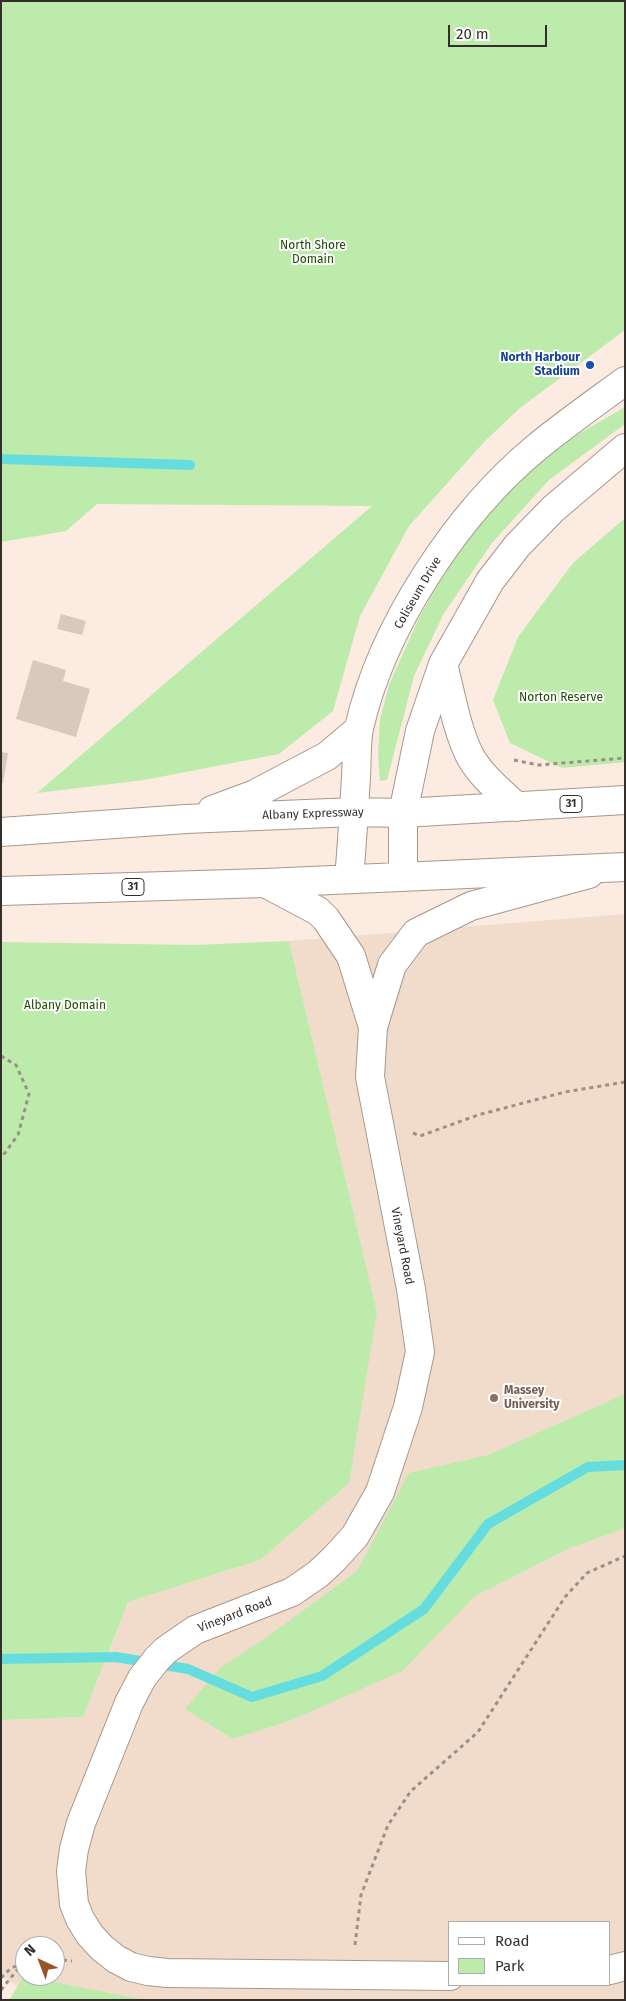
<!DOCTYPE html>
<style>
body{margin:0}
#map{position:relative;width:626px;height:2001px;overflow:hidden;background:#fbebe0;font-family:"Fira Sans",sans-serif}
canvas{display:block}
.frame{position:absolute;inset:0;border:2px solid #352f2b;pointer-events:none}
.legend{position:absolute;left:448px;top:1921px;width:162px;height:65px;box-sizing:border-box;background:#fff;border:1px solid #aeacaa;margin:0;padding:6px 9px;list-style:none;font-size:15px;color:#352f2b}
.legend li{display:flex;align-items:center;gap:10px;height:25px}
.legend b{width:25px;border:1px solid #aeacaa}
.north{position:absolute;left:15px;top:1936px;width:50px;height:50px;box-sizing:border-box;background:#fff;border:1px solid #aeacaa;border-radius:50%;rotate:317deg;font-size:14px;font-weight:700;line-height:20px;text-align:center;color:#352f2b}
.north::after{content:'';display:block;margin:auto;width:18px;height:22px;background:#995329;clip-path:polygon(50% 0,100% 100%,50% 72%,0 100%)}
.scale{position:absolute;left:448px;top:25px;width:99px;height:22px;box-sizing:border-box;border:2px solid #352f2b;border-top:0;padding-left:6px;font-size:15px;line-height:18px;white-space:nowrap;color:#352f2b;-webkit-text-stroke:4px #fff;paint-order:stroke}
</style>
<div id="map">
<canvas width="626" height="2001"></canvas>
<div class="frame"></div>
<ul class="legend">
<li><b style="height:6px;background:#fff"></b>Road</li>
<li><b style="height:14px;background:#bdebab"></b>Park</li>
</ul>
<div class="north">N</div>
<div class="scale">20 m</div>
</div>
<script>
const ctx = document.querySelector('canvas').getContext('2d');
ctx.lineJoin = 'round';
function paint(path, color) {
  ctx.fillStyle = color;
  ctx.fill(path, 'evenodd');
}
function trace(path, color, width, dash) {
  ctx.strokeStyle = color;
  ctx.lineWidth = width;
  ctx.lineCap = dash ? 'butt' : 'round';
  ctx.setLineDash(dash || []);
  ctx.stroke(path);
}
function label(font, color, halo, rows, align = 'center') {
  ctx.font = font + ' "Fira Sans",sans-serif';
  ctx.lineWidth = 4;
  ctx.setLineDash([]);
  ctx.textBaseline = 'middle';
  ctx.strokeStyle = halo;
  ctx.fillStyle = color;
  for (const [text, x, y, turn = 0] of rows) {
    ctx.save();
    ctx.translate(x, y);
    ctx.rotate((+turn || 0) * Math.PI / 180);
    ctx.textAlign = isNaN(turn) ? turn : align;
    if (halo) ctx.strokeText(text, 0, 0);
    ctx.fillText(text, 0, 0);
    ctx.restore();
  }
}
const built = new Path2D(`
 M625,914V2000H37L1,1975V1720L83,1717L128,1602L260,1560L377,1312L289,941ZM450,1922H610V1985H450ZM25,1946H55V1976H25Z`);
const green = new Path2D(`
 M1,1H625V330L520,408L484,442L409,526L360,616L333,711L279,754L144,780L37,793L372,506L97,504L66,531L1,542Z
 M625,407V424L549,480L492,543L444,613L414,676L387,780L380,781L378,755L380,720L389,685L419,618L459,547L504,495L556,447Z
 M625,518V762L562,768L510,743L493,700L518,637L573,563Z
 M289,941L377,1312L349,1483L260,1560L128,1602L83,1717L1,1720V942L194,945Z
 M625,1394V1528L570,1548L475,1596L402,1671L294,1719L233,1739L185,1709L220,1668L267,1637L357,1571L409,1473L488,1455Z
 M24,1976L145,2000H9Z`);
const stream = new Path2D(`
 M1,459L190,465
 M1,1659L116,1657L188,1669L252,1697L322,1676L424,1609L488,1524L588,1467L625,1465`);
const building = new Path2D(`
 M61,614L86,621L82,635L57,629Z
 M33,660L66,670L63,681L90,689L76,737L16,719Z
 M1,752L8,753L3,783H1Z`);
const path = new Path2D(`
 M514,760L538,765L625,758
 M1,1056L16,1065L29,1094L18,1135L1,1158
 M413,1133L420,1136L478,1115L565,1092L625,1082
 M355,1945L361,1895L388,1825L411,1791L478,1732L565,1597L587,1573L625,1556
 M55,1959L72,1961
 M1,1978L11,1968L25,1963
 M1,1990L21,1965`);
const minor = new Path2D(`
 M265,883L318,911L326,919L351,956L373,1027
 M610,1970L625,1966
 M450,1976L167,1973L148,1971L131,1967L116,1959L102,1948L90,1935L80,1919L74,1904L71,1871L74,1849L81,1823L129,1703L142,1678L157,1659L166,1650L195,1630L292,1592L318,1574L334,1559L355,1536L380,1492L408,1407L420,1352L411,1289L370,1077L373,1027L392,965L416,933L471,906L589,874`);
const major = new Path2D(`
 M443,664C451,694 456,728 470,756C481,776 501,792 517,807
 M212,810L255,794L327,756L359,729
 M1,832L186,819L354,812L403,813L625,800
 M403,877V813L420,731L443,664L490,581L517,546L553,509L625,448
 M349,879C352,845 354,811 356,777C357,762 356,744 359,728C382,627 457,513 537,447C565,424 595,403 625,381
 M1,891L265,883L625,867`);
const markers = [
 [590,365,5,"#1a4fb4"],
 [494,1398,5,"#8d6e63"]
];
const shields = [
 [571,804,22],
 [133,887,22]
];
const shieldNames = [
 ["31",571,804],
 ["31",133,887]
];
const parkNames = [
 ["North Shore",313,246],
 ["Domain",313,260],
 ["Norton Reserve",561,698],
 ["Albany Domain",65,1006]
];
const transitNames = [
 ["North Harbour",580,358],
 ["Stadium",580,372]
];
const streetNames = [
 ["Coliseum Drive",418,593,-60],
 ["Albany Expressway",313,814,-2],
 ["Vineyard Road",402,1246,79],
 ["Vineyard Road",235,1615,-21]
];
const educationNames = [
 ["Massey",504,1391],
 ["University",504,1405]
];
paint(built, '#f1dccc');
paint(green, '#bdebab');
trace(stream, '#65dddf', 10);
paint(building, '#d8c8be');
trace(minor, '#a6988d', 30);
trace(major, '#a6988d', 30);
trace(path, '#9b9088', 3, [4, 4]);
trace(minor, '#fff', 28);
trace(major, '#fff', 28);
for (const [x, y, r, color] of markers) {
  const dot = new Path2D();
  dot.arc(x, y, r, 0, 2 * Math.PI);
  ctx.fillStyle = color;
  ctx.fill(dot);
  trace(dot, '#fff', 2);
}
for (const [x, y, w] of shields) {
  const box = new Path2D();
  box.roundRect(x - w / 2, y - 8.5, w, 17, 4);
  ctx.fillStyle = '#fff';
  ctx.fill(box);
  trace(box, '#352f2b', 1);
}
label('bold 11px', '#352f2b', null, shieldNames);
label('12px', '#1d4a01', '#fff', parkNames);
label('bold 12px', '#164399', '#fff', transitNames, 'right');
label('12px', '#352f2b', '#fff', streetNames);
label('bold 12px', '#785e54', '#fff', educationNames, 'left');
</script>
